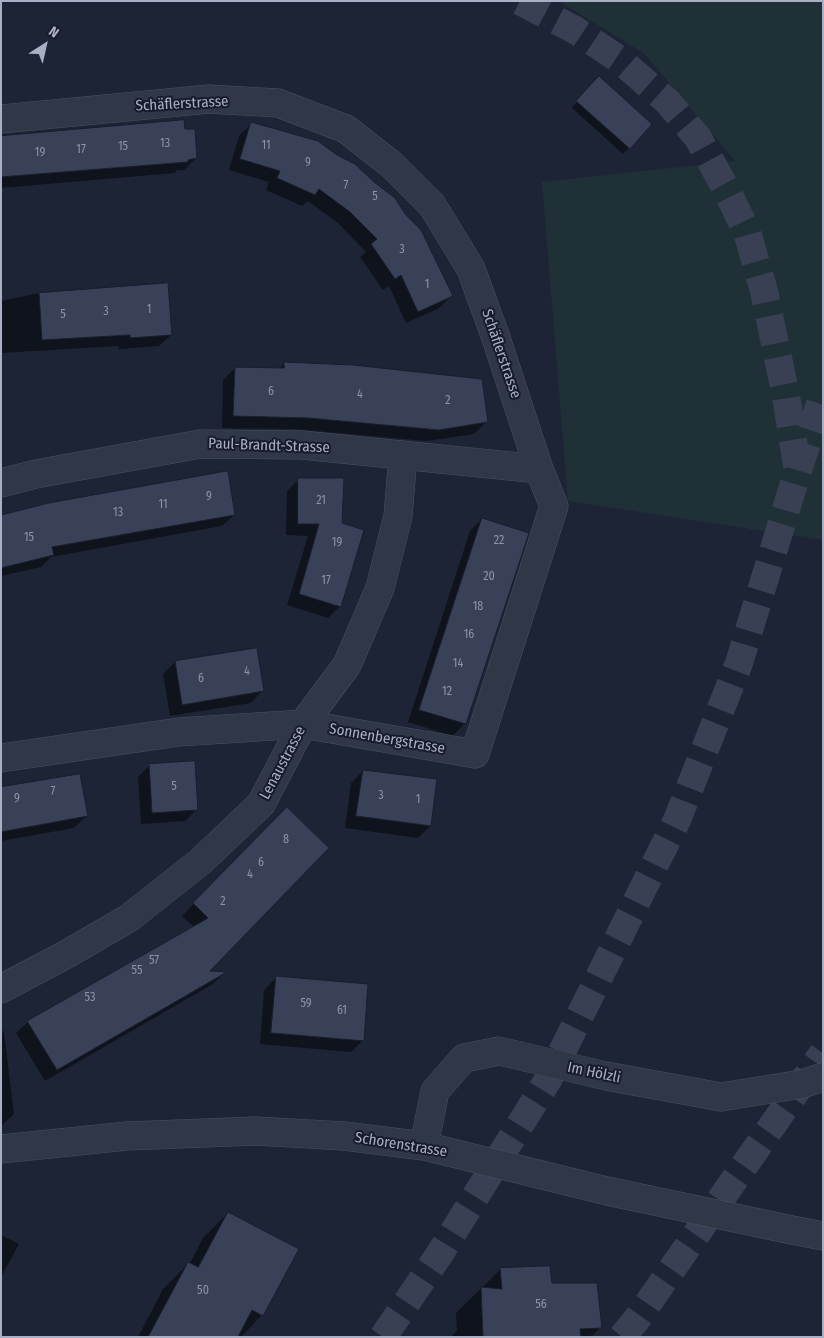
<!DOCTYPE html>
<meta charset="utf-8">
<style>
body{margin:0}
#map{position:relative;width:824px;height:1338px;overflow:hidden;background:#1d2436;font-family:"Fira Sans Condensed",sans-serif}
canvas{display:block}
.frame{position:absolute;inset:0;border:2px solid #a9b0c5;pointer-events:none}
.north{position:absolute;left:20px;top:20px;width:50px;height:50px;-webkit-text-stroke:4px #161c2b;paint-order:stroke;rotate:35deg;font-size:14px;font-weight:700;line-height:20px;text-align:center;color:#a9b0c5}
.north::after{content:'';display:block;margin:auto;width:18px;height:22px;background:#a9b0c5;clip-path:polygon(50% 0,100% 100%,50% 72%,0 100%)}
</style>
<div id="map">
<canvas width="824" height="1338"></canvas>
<div class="frame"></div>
<div class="north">N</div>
</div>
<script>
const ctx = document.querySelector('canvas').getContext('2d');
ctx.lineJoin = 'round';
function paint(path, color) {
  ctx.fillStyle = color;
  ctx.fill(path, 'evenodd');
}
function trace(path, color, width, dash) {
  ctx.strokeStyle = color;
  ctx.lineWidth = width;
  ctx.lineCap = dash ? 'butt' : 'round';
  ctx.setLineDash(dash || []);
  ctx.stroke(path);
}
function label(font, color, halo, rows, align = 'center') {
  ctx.font = font + ' "Fira Sans Condensed",sans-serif';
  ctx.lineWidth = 4;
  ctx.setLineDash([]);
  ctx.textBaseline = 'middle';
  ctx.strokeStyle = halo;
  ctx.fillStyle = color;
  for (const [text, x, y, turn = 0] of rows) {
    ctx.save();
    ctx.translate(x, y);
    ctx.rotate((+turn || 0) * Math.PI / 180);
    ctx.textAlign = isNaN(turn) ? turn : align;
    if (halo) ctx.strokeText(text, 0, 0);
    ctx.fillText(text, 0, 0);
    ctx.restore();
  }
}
const green = new Path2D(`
 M559,1H823V540L568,501L542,182L735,161L645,54Z`);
const shadow = new Path2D(`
 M593,84L650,124L623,154L572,108Z
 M251,124L451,296L439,308L406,323L389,286L383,290L360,257L366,252L338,223L308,201L302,206L266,190L269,182L229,170L239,136Z
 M184,131L196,158L184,170H177L175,173L1,188V137Z
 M166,284L171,335L159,346L119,349L118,346L1,353V301L34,294Z
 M284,363L486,422L474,434L426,441L295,429L222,428L223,380L235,368L279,369Z
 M299,479H343L340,606L328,618L287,605L308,536L286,535L287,491Z
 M234,515L222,526L51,557L41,567L1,576V517Z
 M482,519L527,533L464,724L453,736L408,722L470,531Z
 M175,662L262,691L251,703L170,716L163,674Z
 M150,765L197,809L185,821L141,824L138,777Z
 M363,771L430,826L418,838L345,828L351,783Z
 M1,788L86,816L74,828L1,841Z
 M287,809L207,972L224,973L213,984L45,1081L16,1033L28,1022L194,927L182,916Z
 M276,978L363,1040L351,1052L260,1044L264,990Z
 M1,1030L4,1032L14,1114L1,1126Z
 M228,1213L262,1315L241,1337H138L163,1289L188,1264L189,1265L203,1238Z
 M1,1235L19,1244L1,1277Z
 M501,1269L601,1327L591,1337H451L457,1330L456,1313Z`);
const building = new Path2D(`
 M599,76L652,124L630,149L576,101Z
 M184,120L185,129H195L197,158L188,160V162L1,177V136Z
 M251,122L318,141L337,155L355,164L374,182L395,198L406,215L421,230L453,296L418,312L401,275L395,279L371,244L377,239L350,212L319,189L315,195L277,178L280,171L240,159Z
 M168,283L172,335L130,338V335L42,340L39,293Z
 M284,362L353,365L482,379L488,422L439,430L308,418L233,416L235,367L284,368Z
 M228,471L235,515L52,547L54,555L1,568V515L49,503Z
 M298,478H344L342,523L364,530L341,607L299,594L319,524H298Z
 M482,518L529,533L466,724L419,710Z
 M257,648L264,691L182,705L175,661Z
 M195,761L198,810L152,813L149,764Z
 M363,770L437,779L431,826L356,816Z
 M80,774L88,816L1,832V787Z
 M287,807L329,848L210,971L227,972L57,1070L27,1021L208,918L193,903Z
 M276,976L368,984L364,1041L271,1033Z
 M228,1212L299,1249L263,1316L252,1310L238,1337H148L188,1262L198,1267Z
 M550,1266L552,1283H597L602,1328L580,1329L581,1337H483L481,1287L502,1289L500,1268Z`);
const highwayTunnel = new Path2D(`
 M520,1L575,30L620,60L668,102L698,138L727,191L747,232L764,291L786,396L797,466
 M383,1337L439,1255L549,1078L677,820L739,663L798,470L823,395
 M622,1337L637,1319L823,1053`);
const minor = new Path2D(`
 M1,119L209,99L278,103L346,129L392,165L432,205L471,269L496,338L539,469L554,506L475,754L303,724L179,732L1,758
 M1,483L36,474L200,444L302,445L539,469
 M1,989L67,954L129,918L201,861L261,804L303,724L347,665L380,588L398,516L403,455
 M424,1146L435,1091L464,1058L499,1051L606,1076L721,1097L802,1084L823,1077
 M1,1149L127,1136L256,1131L344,1136L424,1146L607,1191L792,1230L823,1236`);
const numberNames = [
 ["13",165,144],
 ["11",266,146],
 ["15",123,147],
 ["17",81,150],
 ["19",40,153],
 ["9",308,163],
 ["7",346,186],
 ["5",375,197],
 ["3",402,250],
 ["1",427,285],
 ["1",149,310],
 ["3",106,312],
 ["5",63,315],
 ["6",271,392],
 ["4",360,395],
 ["2",448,401],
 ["9",209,497],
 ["21",321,501],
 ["11",163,505],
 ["13",118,513],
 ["15",29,538],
 ["22",499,541],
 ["19",337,543],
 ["20",489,577],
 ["17",326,581],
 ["18",478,607],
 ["16",469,635],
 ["14",458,664],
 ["4",247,672],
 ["6",201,679],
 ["12",447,692],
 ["5",174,787],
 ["7",53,792],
 ["3",381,796],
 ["9",17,799],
 ["1",418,800],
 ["8",286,840],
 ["6",261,863],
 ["4",250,875],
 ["2",223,902],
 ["57",154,961],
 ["55",137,971],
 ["53",90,998],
 ["59",306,1004],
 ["61",342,1011],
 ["50",203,1291],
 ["56",541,1305]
];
const streetNames = [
 ["Schäflerstrasse",182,104,-3],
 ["Schäflerstrasse",501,354,71],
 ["Paul-Brandt-Strasse",269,446,2],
 ["Sonnenbergstrasse",387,739,10],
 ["Lenaustrasse",283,763,-62],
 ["Im Hölzli",594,1073,12],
 ["Schorenstrasse",401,1145,9]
];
paint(green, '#1f3137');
paint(shadow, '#0007');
paint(building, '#384158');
trace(building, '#181e2d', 1);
trace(highwayTunnel, '#394053', 28, [28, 14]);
trace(minor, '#4b5162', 29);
trace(minor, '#303747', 28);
label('12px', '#8d94aa', null, numberNames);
label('15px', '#a9b0c5', '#161c2b', streetNames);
</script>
